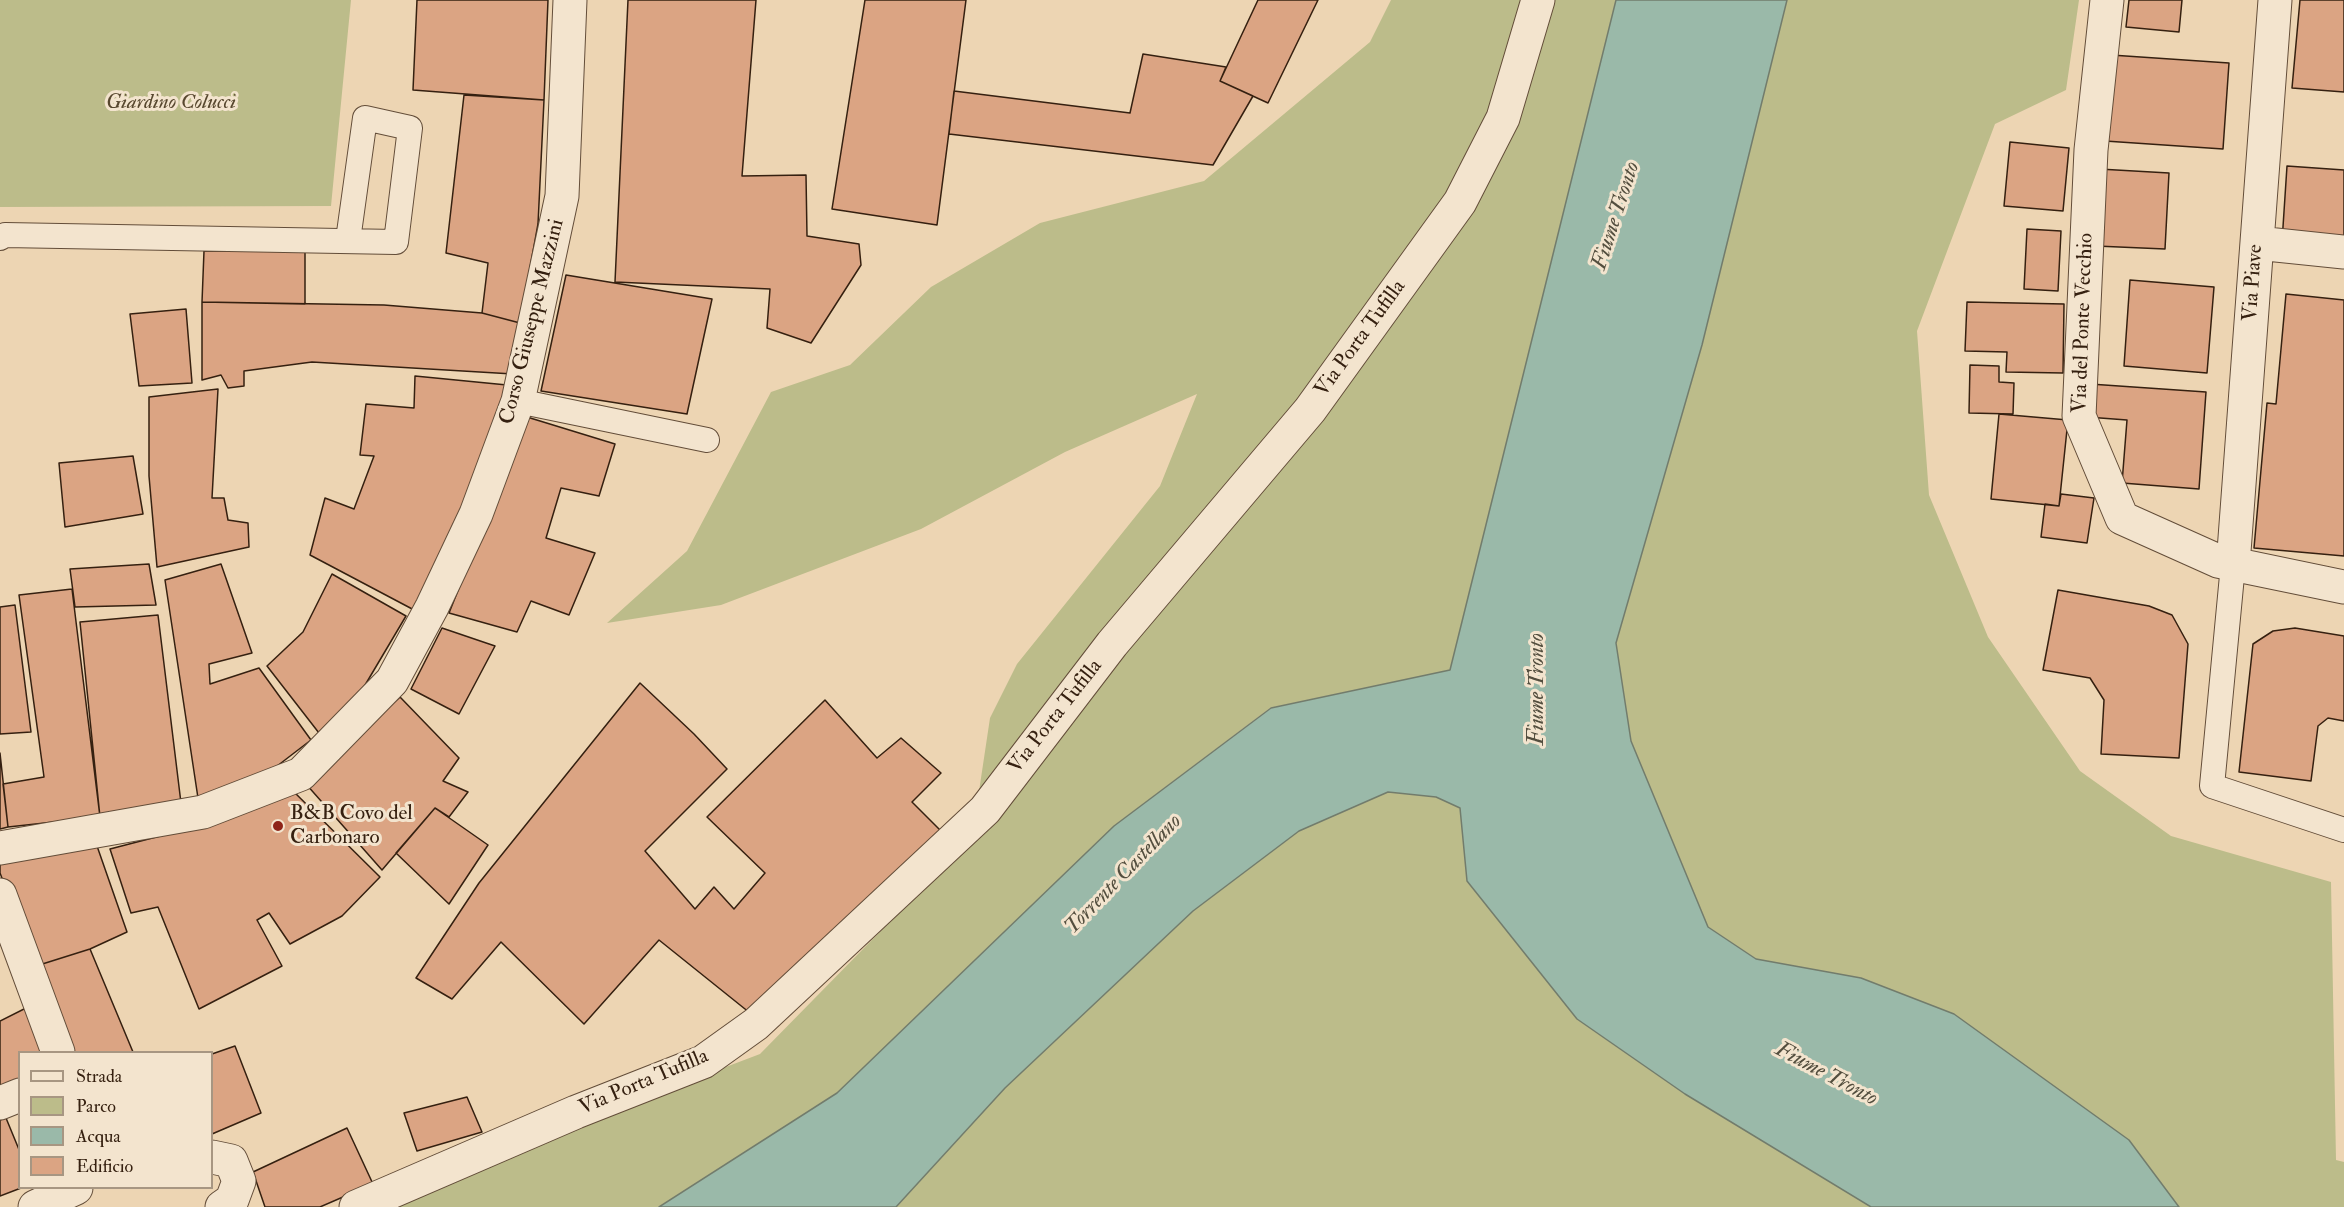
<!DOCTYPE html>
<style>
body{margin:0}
#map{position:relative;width:2344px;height:1207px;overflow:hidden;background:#edd5b3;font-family:"IM FELL Double Pica",serif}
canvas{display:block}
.legend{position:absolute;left:18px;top:1051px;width:195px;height:138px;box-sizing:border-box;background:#f3e4ce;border:2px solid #a79682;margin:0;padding:8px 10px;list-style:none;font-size:18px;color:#352010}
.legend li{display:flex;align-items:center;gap:12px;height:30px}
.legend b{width:30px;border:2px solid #a79682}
</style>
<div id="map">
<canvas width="2344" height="1207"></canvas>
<ul class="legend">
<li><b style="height:8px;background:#f3e4ce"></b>Strada</li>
<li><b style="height:16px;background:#bcbc8a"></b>Parco</li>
<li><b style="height:16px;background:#9ab9a9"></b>Acqua</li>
<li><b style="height:16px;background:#dba483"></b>Edificio</li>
</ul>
</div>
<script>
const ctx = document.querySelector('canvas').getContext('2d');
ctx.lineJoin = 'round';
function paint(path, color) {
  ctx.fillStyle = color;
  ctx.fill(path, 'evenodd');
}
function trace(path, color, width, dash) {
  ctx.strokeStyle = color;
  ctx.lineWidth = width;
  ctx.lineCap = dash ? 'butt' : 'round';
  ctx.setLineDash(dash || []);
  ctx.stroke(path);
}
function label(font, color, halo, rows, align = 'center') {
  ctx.font = font + ' "IM FELL Double Pica",serif';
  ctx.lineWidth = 6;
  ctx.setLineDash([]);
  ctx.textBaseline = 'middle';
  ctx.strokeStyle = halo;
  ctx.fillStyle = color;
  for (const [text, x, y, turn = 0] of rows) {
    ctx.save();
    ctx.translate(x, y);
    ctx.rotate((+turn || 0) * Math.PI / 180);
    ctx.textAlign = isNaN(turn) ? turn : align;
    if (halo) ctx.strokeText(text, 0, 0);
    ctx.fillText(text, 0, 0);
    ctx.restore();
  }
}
const green = new Path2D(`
 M0,0H351L331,206L0,207Z
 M1391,0H1616L1450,670L1270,708L1114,826L837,1093L659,1207H358L760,1054L972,838L990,718L1017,664L1160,486L1197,394L1065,452L921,529L721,605L607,623L687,551L771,392L850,365L931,287L1040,223L1204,181L1370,42Z
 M1787,0H2079L2066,90L1995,124L1917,331L1929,495L1988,637L2080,771L2171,836L2331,882L2336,1160L2344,1162V1207H2179L2129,1140L1861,978L1756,959L1708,927L1631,741L1616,643L1702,345Z
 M1388,792L1436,797L1461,808L1467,881L1577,1019L1685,1094L1871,1207H896L1005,1088L1193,911L1299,831Z`);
const water = new Path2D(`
 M1616,0H1787L1702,345L1616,643L1631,741L1708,927L1756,959L1861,978L1954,1014L2129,1140L2179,1207H1871L1685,1094L1577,1019L1467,881L1460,808L1436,797L1388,792L1299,831L1193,911L1005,1088L896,1207H659L837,1093L1114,826L1271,708L1450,670Z`);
const building = new Path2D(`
 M417,0H548L544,100L413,90Z
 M628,0H756L742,176L806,175L807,236L859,244L861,265L811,343L767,328L770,289L615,282Z
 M865,0H966L937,225L832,209Z
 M1258,0H1318L1268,103L1220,81Z
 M2129,0H2182L2179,32L2126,27Z
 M2300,0H2344V92L2292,88Z
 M1143,54L1226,67L1220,81L1253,96L1213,165L949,134L954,91L1130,113Z
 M2111,55L2229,63L2223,149L2105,141Z
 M464,95L544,100L538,224L520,323L482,313L488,263L446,253Z
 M2010,142L2069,148L2063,211L2004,206Z
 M2287,166L2344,170V246L2282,242Z
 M2099,169L2169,173L2165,249L2096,246Z
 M2027,229L2061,231L2058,291L2024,289Z
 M305,250V304L202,302L204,251Z
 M566,275L712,299L687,414L541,391Z
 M2130,280L2214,287L2207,373L2124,366Z
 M2286,294L2344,300V556L2254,548L2267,403L2276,404Z
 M202,302L384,305L482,313L520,323L513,374L312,362L244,371V386L228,388L221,375L202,380Z
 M1967,302L2064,304L2063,373L2006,372L2007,352L1965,351Z
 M186,309L192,383L139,386L130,314Z
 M1970,365L1999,366V382L2014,383L2013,414L1969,413Z
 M415,376L507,385L482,466L416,611L310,555L325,498L354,509L374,456L360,455L366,404L414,408Z
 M2090,384L2206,392L2199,489L2122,483L2127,420L2087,417Z
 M218,389L212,498H224L228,520L248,523L249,547L157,567L149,476V397Z
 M1999,414L2068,420L2059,506L1991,499Z
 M527,417L615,444L599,496L561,488L546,538L595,553L569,615L531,601L517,632L449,613Z
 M133,456L143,514L65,527L59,463Z
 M2061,494L2094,498L2087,543L2041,537L2045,504L2059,506Z
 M149,564L156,605L75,607L70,569Z
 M221,564L252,653L209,664L210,684L259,668L311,740L268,773L198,798L165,580Z
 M332,574L406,616L358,697L319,733L267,666L303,632Z
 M72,589L100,817L8,827L3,784L44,777L19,595Z
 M2058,590L2149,606L2172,615L2188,644L2179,758L2101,754L2104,700L2090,678L2043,670Z
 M15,605L31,732L0,734V607Z
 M158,615L181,803L100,817L80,622Z
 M442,628L495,646L459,714L411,689Z
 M2295,628L2344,636V721L2328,718L2318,726L2311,781L2239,772L2253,644L2273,631Z
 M640,683L694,734L727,769L645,851L695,909L714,887L734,909L765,873L707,817L825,700L877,758L901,738L941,773L912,802L942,832L750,1013L659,940L584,1024L501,942L452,999L416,978L479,883Z
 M400,697L459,758L443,781L468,792L449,817L435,808L382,870L306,784Z
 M0,753L8,827L0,829Z
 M290,788L380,877L342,916L290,944L269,913L257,920L282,966L199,1009L158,907L131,913L110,849L214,822Z
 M435,808L488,845L449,904L396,853Z
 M97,846L127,932L90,949L36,966L0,873V860Z
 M90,949L133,1052H68L36,966Z
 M28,1007L47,1052H20V1083L0,1090V1021Z
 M235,1046L261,1113L212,1134V1054Z
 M467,1097L482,1132L417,1151L404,1113Z
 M6,1118L20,1152L21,1188L0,1196V1120Z
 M347,1128L373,1184L320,1207H265L253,1172Z`);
const lane = new Path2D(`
 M0,238L5,235L396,242L410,128L365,118L348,240
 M518,401L707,440
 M2233,565L2212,786L2344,830`);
const street = new Path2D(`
 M2107,0L2091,150L2079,416L2122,518L2218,561L2344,587
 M2257,243L2344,252
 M2233,565L2275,0
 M0,848L203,812L301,774L392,681L432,607L476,514L518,401L562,196L570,0
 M0,895L58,1052
 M0,1103L20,1095
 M212,1157L231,1161L239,1181L232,1200L222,1207
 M35,1207L76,1188
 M356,1207L576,1112L703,1062L756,1024L985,810L1112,644L1310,410L1460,202L1503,118L1538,0`);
const markers = [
 [278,826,6,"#8f2418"]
];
const parkNames = [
 ["Giardino Colucci",171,103]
];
const streetNames = [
 ["Via Piave",2254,283,-86],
 ["Corso Giuseppe Mazzini",533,322,-76],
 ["Via del Ponte Vecchio",2084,323,-88],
 ["Via Porta Tufilla",1361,339,-54],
 ["Via Porta Tufilla",1056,717,-52],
 ["Via Porta Tufilla",644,1083,-23]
];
const poiNames = [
 ["B&B Covo del",290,814],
 ["Carbonaro",290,838]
];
const waterNames = [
 ["Fiume Tronto",1617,216,-72],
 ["Fiume Tronto",1538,689,-90],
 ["Torrente Castellano",1124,875,-46],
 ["Fiume Tronto",1826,1075,28]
];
paint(green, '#bcbc8a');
paint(water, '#9ab9a9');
trace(water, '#727c6c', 1.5);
paint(building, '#dba483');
trace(building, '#352010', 1.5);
trace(lane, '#634d39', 26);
trace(street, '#634d39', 35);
trace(lane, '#f3e4ce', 24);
trace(street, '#f3e4ce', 33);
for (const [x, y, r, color] of markers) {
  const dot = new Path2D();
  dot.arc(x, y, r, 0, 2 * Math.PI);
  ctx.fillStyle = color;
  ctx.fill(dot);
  trace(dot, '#f3e4ce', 2);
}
label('italic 21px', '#57472e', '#f3e4ce', parkNames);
label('21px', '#352010', '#f3e4ce', streetNames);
label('21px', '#352010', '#f3e4ce', poiNames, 'left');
label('italic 22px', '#534e3e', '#f3e4ce', waterNames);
</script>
